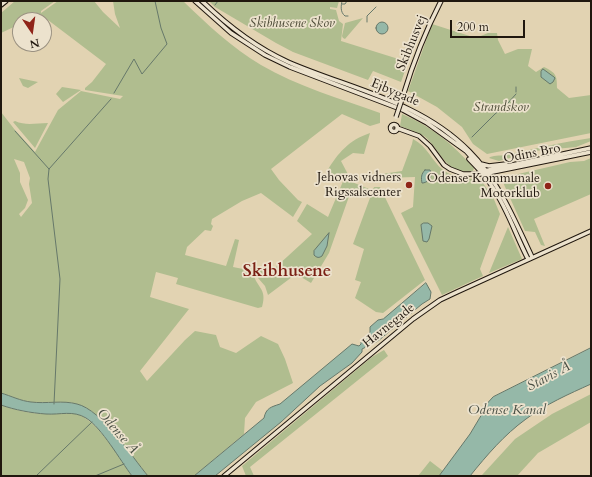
<!DOCTYPE html>
<meta charset="utf-8">
<style>
body{margin:0}
#map{position:relative;width:592px;height:477px;overflow:hidden;background:#e2d3b2;font-family:Cardo,serif}
canvas{display:block}
.frame{position:absolute;inset:0;border:2px solid #20170e;pointer-events:none}
.north{position:absolute;left:12px;top:12px;width:40px;height:40px;box-sizing:border-box;background:#ece2cd;border:1px solid #9a9181;border-radius:50%;rotate:167deg;font-size:11px;font-weight:700;line-height:16px;text-align:center;color:#20170e}
.north::after{content:'';display:block;margin:auto;width:14px;height:18px;background:#8f2418;clip-path:polygon(50% 0,100% 100%,50% 72%,0 100%)}
.scale{position:absolute;left:450px;top:20px;width:75px;height:18px;box-sizing:border-box;border:2px solid #20170e;border-top:0;padding-left:5px;font-size:12px;line-height:14px;white-space:nowrap;color:#20170e;-webkit-text-stroke:3px #ece2cd;paint-order:stroke}
</style>
<div id="map">
<canvas width="592" height="477"></canvas>
<div class="frame"></div>
<div class="north">N</div>
<div class="scale">200 m</div>
</div>
<script>
const ctx = document.querySelector('canvas').getContext('2d');
ctx.lineJoin = 'round';
function paint(path, color) {
  ctx.fillStyle = color;
  ctx.fill(path, 'evenodd');
}
function trace(path, color, width, dash) {
  ctx.strokeStyle = color;
  ctx.lineWidth = width;
  ctx.lineCap = dash ? 'butt' : 'round';
  ctx.setLineDash(dash || []);
  ctx.stroke(path);
}
function label(font, color, halo, rows, align = 'center') {
  ctx.font = font + ' Cardo,serif';
  ctx.lineWidth = 3.5;
  ctx.setLineDash([]);
  ctx.textBaseline = 'middle';
  ctx.strokeStyle = halo;
  ctx.fillStyle = color;
  for (const [text, x, y, turn = 0] of rows) {
    ctx.save();
    ctx.translate(x, y);
    ctx.rotate((+turn || 0) * Math.PI / 180);
    ctx.textAlign = isNaN(turn) ? turn : align;
    if (halo) ctx.strokeText(text, 0, 0);
    ctx.fillText(text, 0, 0);
    ctx.restore();
  }
}
const green = new Path2D(`
 M15,1H55L41,11V13L58,1H94L103,12L120,28L115,14L113,1H183C207,24 232,48 261,65C297,86 341,99 380,113V123L370,126L342,114L271,169L279,180L298,200L302,202L293,217L261,193L242,201L212,219L211,224L213,226L211,231L205,230L187,247L185,255L226,266L235,239L239,240L233,267L253,271C255,288 268,287 262,307L258,308L176,284L178,278L156,272L150,297L189,309L140,371L147,381L185,340L195,331L216,335L220,347L236,353L261,336L278,344L285,359L293,383L256,402L245,418L244,434L194,476H148C131,456 105,414 80,405C65,399 46,404 31,402C21,401 11,396 1,393V112L15,130L35,152L58,110L81,91L120,99L123,96L85,90V88L92,82L106,64L44,17L33,20H20V24L1,33V13ZM14,159L24,162L30,178L29,184L32,203L21,217L19,214L25,208L28,200L20,182V173Z
 M209,1H339L337,8L330,7V9L336,10L339,21L343,24L341,41L408,62L401,82L373,71L368,80L293,52L276,43L215,7Z
 M363,18L345,39L343,38L342,36L345,23Z
 M432,24L476,38L488,33H497L498,40L505,54L518,49H532L528,66L536,72L544,67C556,73 557,75 557,88L569,98L591,95V133L487,154L473,144L462,127L437,107L408,91Z
 M19,78L38,82L28,88L23,86Z
 M62,87L81,90L63,102L56,94Z
 M402,114C434,128 451,143 474,168L473,171C445,176 441,149 424,136C417,132 408,129 400,126Z
 M15,121C26,126 36,123 48,123L35,148L13,122Z
 M370,133L364,154L353,153L341,161L352,182L369,189L367,194L352,188L329,253L311,283L296,274L268,295L265,286L258,278L257,270L276,267L312,234L297,221L307,204L328,217L344,179L327,171C338,153 349,140 370,133Z
 M591,138V141L576,147L534,151L499,161L489,158C492,155 500,156 506,155C534,149 562,142 591,138Z
 M413,139C428,147 431,160 443,170C454,178 467,179 480,179L493,197L500,214L480,269L483,276L442,295L401,213L413,207L415,177L382,178V174L402,171L412,144Z
 M591,158V194L534,219L545,246L541,245L535,232L525,231L501,178L570,162L584,161Z
 M374,187H380L425,280L383,313L376,312L355,298L361,282L355,280L364,249L353,244Z
 M508,227L522,259L489,273Z
 M384,350L388,356L250,467L254,476H246L242,466L372,357Z
 M591,394V422L538,453L517,476H483L482,475L515,439L552,414Z
 M1,405C15,410 31,414 46,414C56,415 65,411 74,413C97,418 119,458 132,476H1Z
 M430,461L443,471L439,476H418Z`);
const water = new Path2D(`
 M376 28a6 6 0 1 1 12 0a6 6 0 1 1-12 0Z
 M543,69L554,77L555,78L553,82L550,84L541,77V72Z
 M425,170H430C433,176 429,182 423,183H422C421,178 421,174 425,170Z
 M424,223H428L432,226L429,239L427,242L423,241L421,225Z
 M329,233L327,246L322,256C319,258 317,258 314,255V251Z
 M426,283L431,292L430,299L422,304L378,341L362,349V352L352,363L320,386L281,422L215,476H194L264,418C266,408 271,407 280,404L352,344L359,346L361,344V342L370,332V327L378,320L383,319Z
 M591,348V384C569,394 546,404 526,419C504,435 487,455 470,476H439L470,434L482,414V409L493,397Z
 M1,393C11,396 21,401 31,402C46,404 63,400 77,404C102,410 132,457 148,476H132C120,460 102,428 86,418C73,410 60,415 46,414C31,413 15,410 1,405Z`);
const stream = new Path2D(`
 M342,1C341,6 340,12 345,16H348
 M342,4H345L347,1
 M215,5L218,1
 M367,22V16L376,7
 M516,87V92
 M114,93L134,59L142,74L167,44L161,28L155,1
 M15,131L49,169
 M472,137L495,114L508,103L516,94
 M54,404L60,279L48,179L49,169L111,99
 M36,476L92,422
 M95,476L124,464`);
const secondary = new Path2D(`
 M195,1L231,33L265,55L290,67L403,110L427,123L466,151L485,172
 M202,1C228,26 255,47 288,62C350,89 420,101 469,151C499,181 514,219 532,257
 M1,5L6,1
 M403,96C413,63 425,32 441,1
 M390.5 128a3.5 3.5 0 1 1 7 0a3.5 3.5 0 1 1-7 0Z
 M397,128L419,136L430,146L444,165L450,169L463,174H483L591,152
 M469,159C478,168 487,177 493,188C508,210 516,236 528,259
 M481,164L489,166L506,164
 M484,171L591,148
 M224,476L413,319L440,300L457,292L591,231`);
const secondaryBridge = new Path2D(`
 M396,117L403,96`);
const markers = [
 [409,185,4,"#8f2418"],
 [548,186,4,"#8f2418"]
];
const parkNames = [
 ["Skibhusene Skov",292,24],
 ["Strandskov",501,108]
];
const streetNames = [
 ["Skibhusvej",412,43,-68],
 ["Ejbygade",395,93,23],
 ["Odins Bro",532,154,-11],
 ["Havnegade",389,326,-39]
];
const poiNames = [
 ["Jehovas vidners",401,178],
 ["Rigssalscenter",401,193],
 ["Odense Kommunale",540,179],
 ["Motorklub",540,194]
];
const waterNames = [
 ["Stavis Å",549,377,-28],
 ["Odense Kanal",507,411],
 ["Odense Å",117,432,49]
];
const districtNames = [
 ["Skibhusene",287,272]
];
paint(green, '#b0bd8f');
paint(water, '#95b8a8');
trace(water, '#66786a', 1);
trace(stream, '#66786a', 1);
trace(secondary, '#20170e', 5.5);
trace(secondary, '#ece2cd', 3.5);
trace(secondaryBridge, '#20170e', 5.5, []);
trace(secondaryBridge, '#ece2cd', 3.5);
for (const [x, y, r, color] of markers) {
  const dot = new Path2D();
  dot.arc(x, y, r, 0, 2 * Math.PI);
  ctx.fillStyle = color;
  ctx.fill(dot);
  trace(dot, '#ece2cd', 1.5);
}
label('italic 13px', '#4b4935', '#ece2cd', parkNames);
label('13px', '#20170e', '#ece2cd', streetNames);
label('13px', '#20170e', '#ece2cd', poiNames, 'right');
label('italic 14px', '#494f44', '#ece2cd', waterNames);
label('bold 17px', '#7a1f14', '#ece2cd', districtNames);
</script>
